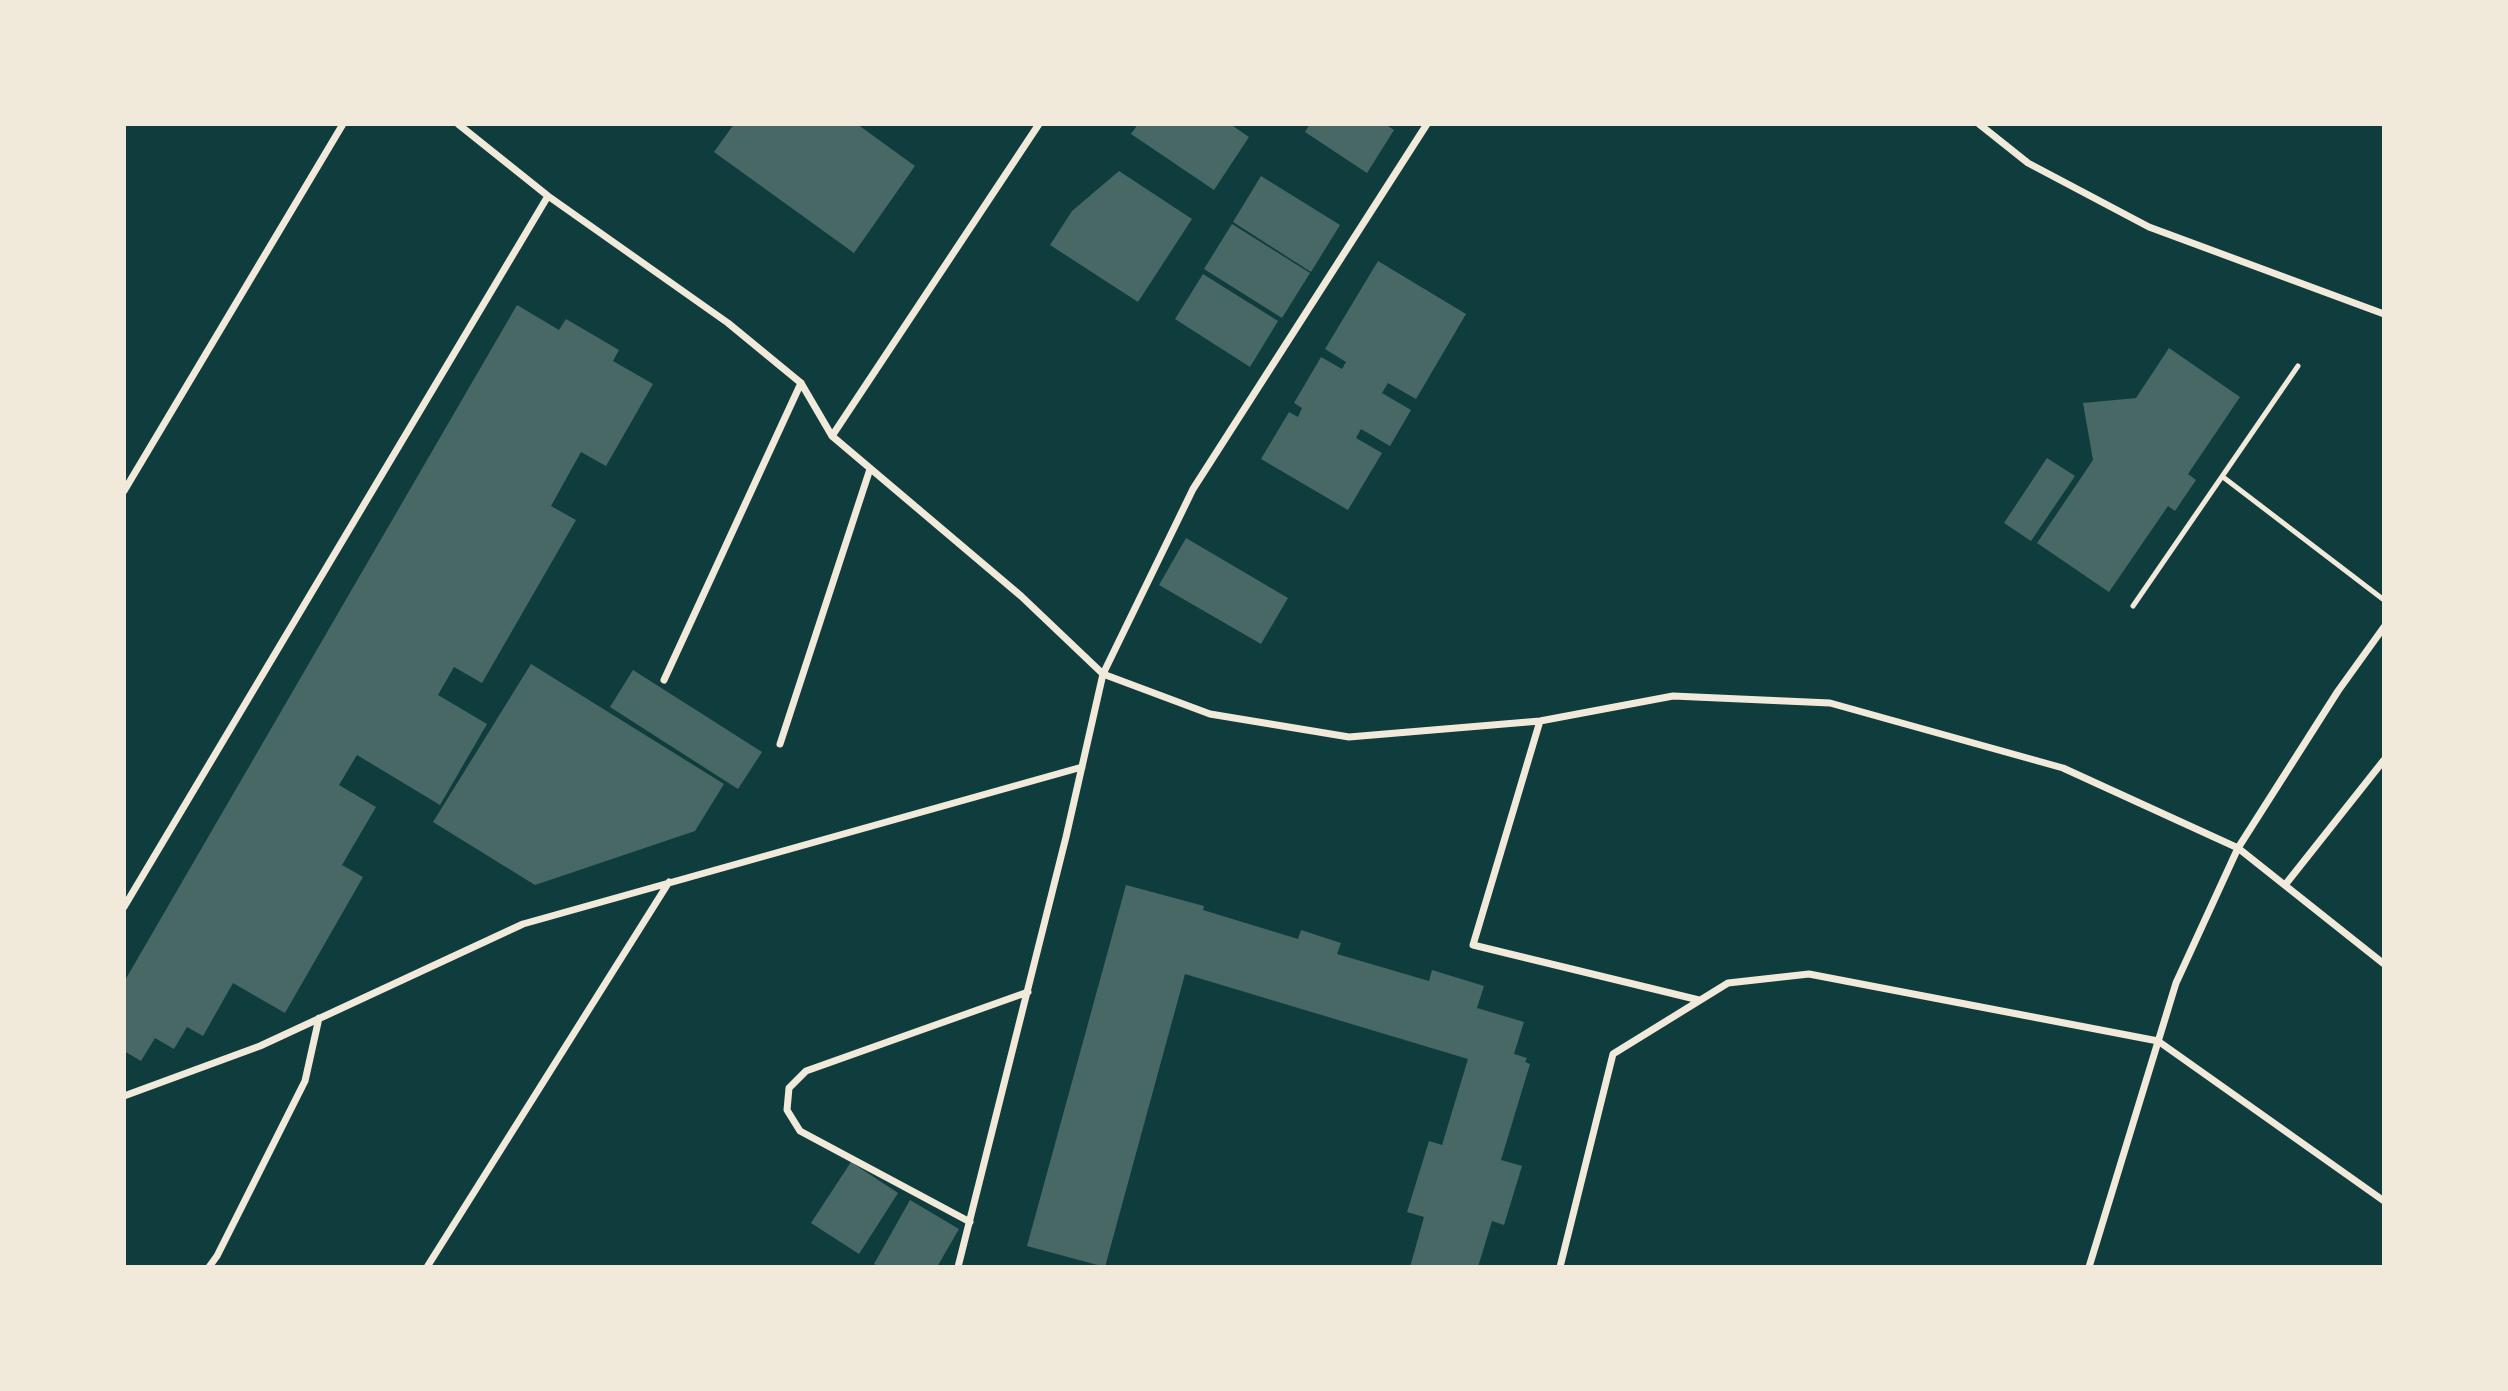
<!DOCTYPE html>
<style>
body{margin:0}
#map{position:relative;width:2508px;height:1391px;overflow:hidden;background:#0f3d3e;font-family:Arial,sans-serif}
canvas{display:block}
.frame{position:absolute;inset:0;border:126px solid #f1e9da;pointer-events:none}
</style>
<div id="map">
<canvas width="2508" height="1391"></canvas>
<div class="frame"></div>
</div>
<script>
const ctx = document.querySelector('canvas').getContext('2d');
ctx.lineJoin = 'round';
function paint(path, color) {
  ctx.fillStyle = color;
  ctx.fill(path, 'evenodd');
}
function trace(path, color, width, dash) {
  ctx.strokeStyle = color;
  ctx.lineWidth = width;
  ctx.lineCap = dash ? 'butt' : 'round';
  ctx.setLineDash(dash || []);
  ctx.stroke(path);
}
const building = new Path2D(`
 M734,124H857L915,166L854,253L714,152Z
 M1138,124H1230L1249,137L1214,190L1131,134Z
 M1310,124H1385L1394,130L1367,173L1305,132Z
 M1119,171L1192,219L1138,302L1050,245L1072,211Z
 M1261,176L1340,225L1311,272L1233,222Z
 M1232,224L1310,273L1282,318L1204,269Z
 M1378,261L1466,314L1416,399L1388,383L1382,393L1411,410L1390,446L1361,429L1356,438L1382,453L1348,510L1261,459L1289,412L1298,417L1302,408L1294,403L1321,357L1342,369L1346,362L1325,349Z
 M1203,274L1278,321L1250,367L1175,319Z
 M517,305L559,330L566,319L619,350L613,361L653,384L606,466L581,452L551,506L576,520L482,683L454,667L438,695L487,724L440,805L357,755L339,785L376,807L342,865L363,877L285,1013L233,983L203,1036L187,1027L174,1049L155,1038L141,1061L124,1051V982Z
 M2169,348L2240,397L2188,474L2196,480L2175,511L2168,506L2109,592L2037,543L2093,460L2083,403L2136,398Z
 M2047,458L2075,476L2031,541L2004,523Z
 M1186,538L1288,598L1261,644L1159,585Z
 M531,664L724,784L695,831L535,885L433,822Z
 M633,670L762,752L738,789L610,707Z
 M1126,885L1204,906L1203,910L1298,939L1301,930L1341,943L1337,954L1429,981L1432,970L1484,986L1477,1008L1524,1022L1514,1054L1527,1058L1525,1062L1530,1064L1501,1160L1522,1166L1504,1225L1492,1221L1478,1267H1410L1424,1217L1407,1212L1429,1141L1442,1145L1468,1059L1185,974L1105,1267L1027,1246Z
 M851,1162L898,1193L859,1254L811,1223Z
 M910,1200L959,1229L937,1267H880L874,1264Z`);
const service = new Path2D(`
 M2223,477L2384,600
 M2133,606L2298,366`);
const minor = new Path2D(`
 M458,124L548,196L728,323L801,383L832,436L1021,596L1103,674L1210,714L1349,737L1540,721L1673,696L1830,703L2063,768L2238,848L2384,964
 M1979,124L2028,163L2149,227L2384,314
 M832,436L1039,124
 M124,491L343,124
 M664,680L801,383
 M1540,721L1473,945L1699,1000
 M780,744L870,469
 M2285,885L2384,760
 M124,907L548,196
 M124,1096L260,1046L523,924L1082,767
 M970,1222L800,1131L787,1110L789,1088L806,1071L1028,992
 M209,1267L217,1256L305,1081L319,1018
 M427,1267L669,882
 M958,1267L1066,837L1103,674L1193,489L1427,124
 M1560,1267L1613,1054L1728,983L1809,974L2158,1041L2384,1201
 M2089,1267L2176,983L2238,848L2338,691L2384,627`);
paint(building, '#486865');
trace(service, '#f1e9da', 5);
trace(minor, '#f1e9da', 7);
</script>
